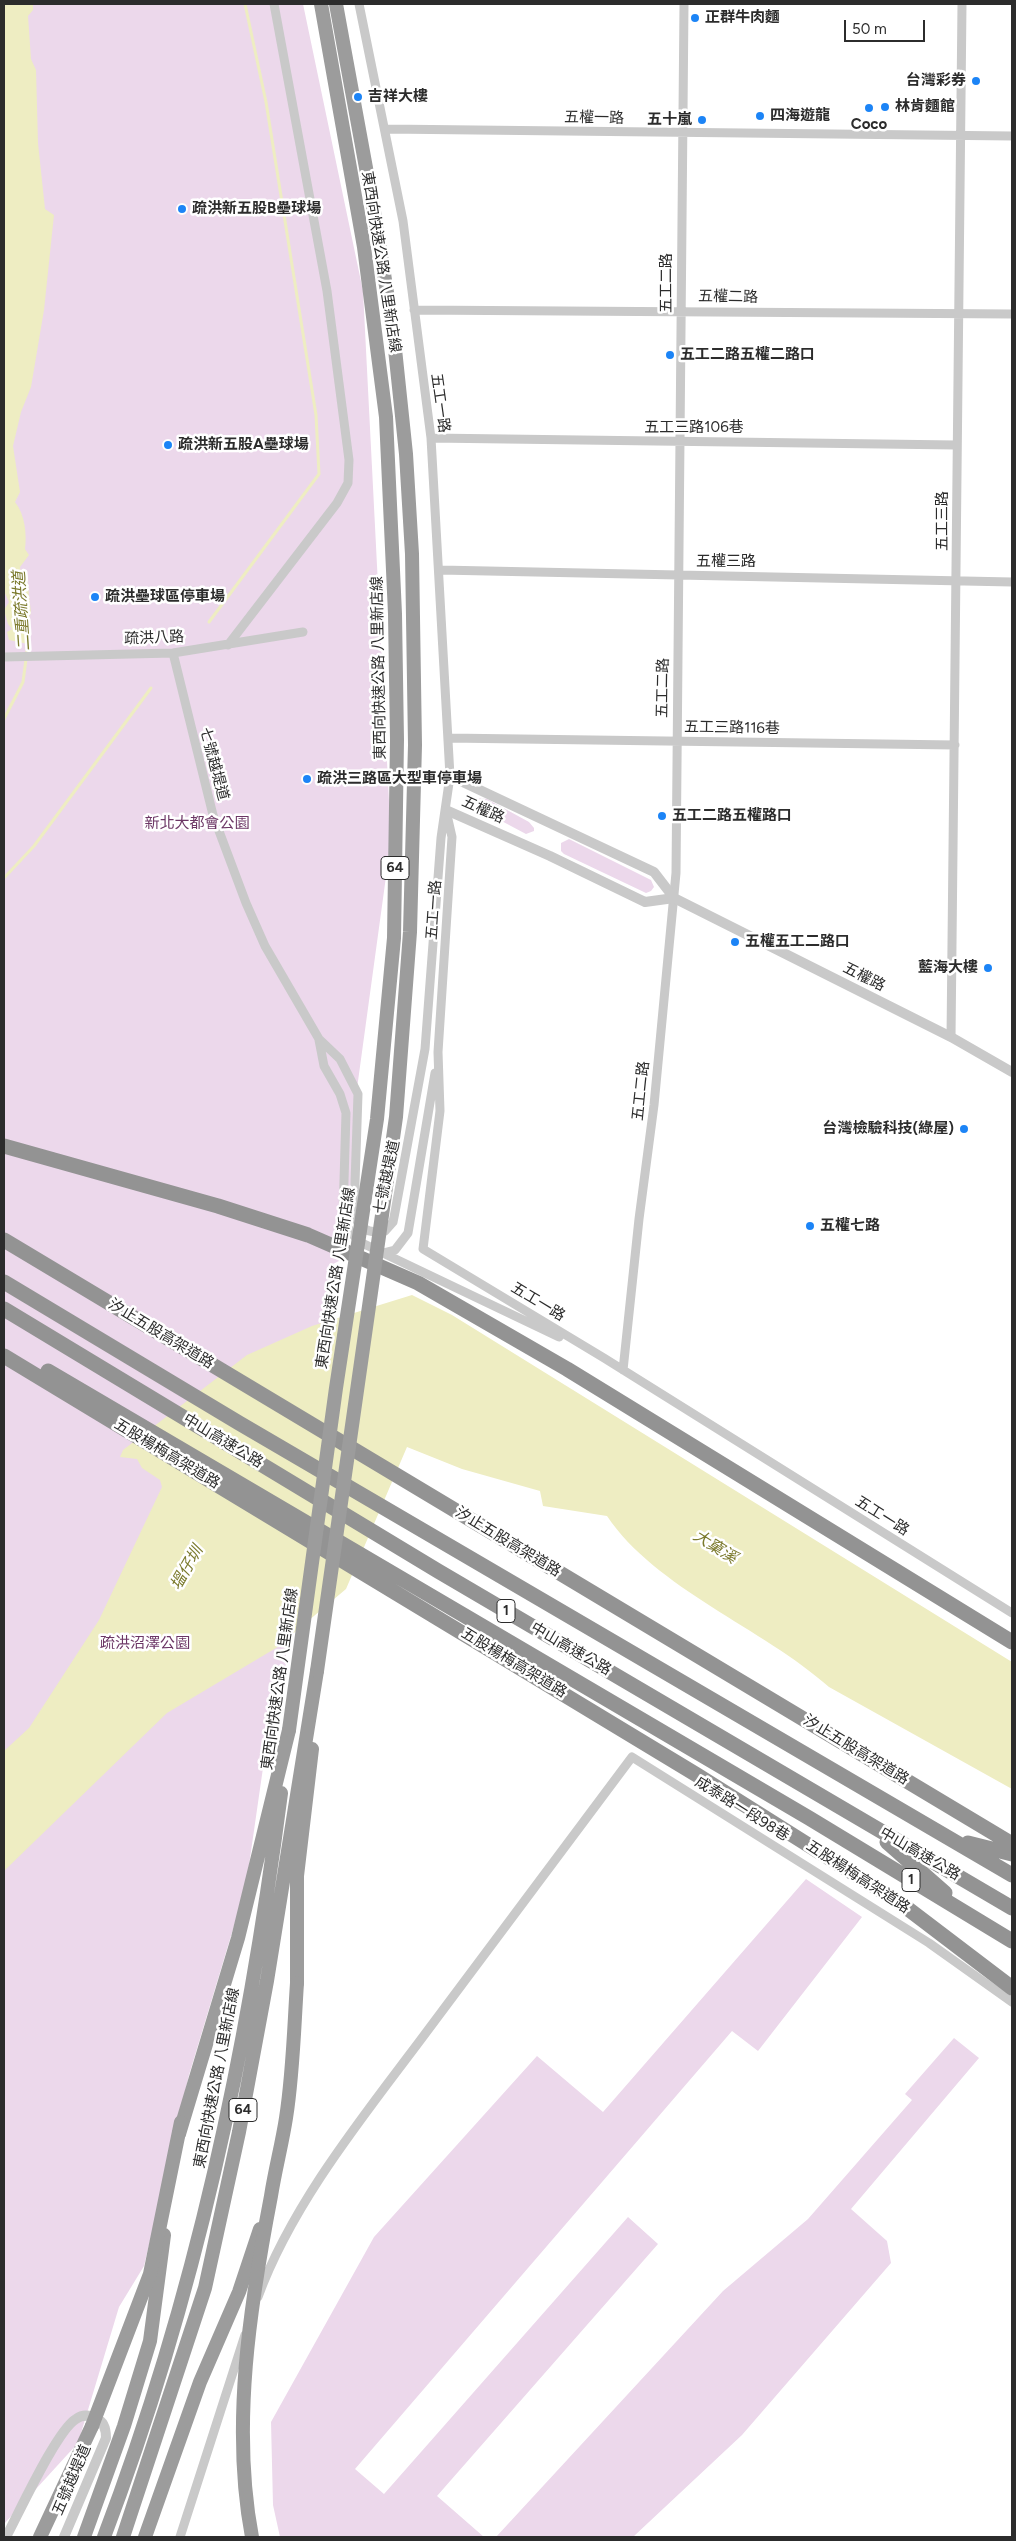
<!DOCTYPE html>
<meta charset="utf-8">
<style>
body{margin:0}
#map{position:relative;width:1016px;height:2541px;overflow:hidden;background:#fff;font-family:Figtree,sans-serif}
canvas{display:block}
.frame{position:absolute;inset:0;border:5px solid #2c2c2c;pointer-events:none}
.scale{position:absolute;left:844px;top:20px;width:81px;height:22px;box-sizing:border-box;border:2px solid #2c2c2c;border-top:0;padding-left:6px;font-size:15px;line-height:18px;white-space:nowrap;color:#2c2c2c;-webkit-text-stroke:4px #fff;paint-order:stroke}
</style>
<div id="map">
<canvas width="1016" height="2541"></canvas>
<div class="frame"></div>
<div class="scale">50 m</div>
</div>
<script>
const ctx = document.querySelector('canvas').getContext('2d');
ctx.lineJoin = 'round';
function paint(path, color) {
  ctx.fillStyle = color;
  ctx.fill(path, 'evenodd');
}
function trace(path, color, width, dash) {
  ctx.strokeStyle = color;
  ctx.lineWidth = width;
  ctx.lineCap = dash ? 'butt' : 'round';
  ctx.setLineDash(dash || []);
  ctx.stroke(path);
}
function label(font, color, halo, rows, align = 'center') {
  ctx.font = font + ' Figtree,"Noto Sans TC",sans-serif';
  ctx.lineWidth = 5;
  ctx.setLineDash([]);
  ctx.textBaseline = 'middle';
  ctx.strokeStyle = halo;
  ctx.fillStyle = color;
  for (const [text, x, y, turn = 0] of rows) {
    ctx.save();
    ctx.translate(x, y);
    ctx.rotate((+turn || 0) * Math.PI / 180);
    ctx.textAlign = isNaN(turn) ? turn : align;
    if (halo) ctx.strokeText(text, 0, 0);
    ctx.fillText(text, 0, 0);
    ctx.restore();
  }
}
const green = new Path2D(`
 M4,4H303L363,291L391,840L355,1103L347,1257L333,1264L326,1310L324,1404L286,1598V1664L264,1761L246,1886L189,2075L144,2266L119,2307L78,2443L4,2524Z
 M478,798L487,799L529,822L534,828V831L526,834L479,809L474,804Z
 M569,839L651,880L654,887L651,891L646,893L564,854L561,851V843Z
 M806,1879L862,1917L758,2051L732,2031L355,2469L384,2494L628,2217L658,2244L437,2496L484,2537H280L273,2505L271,2422L374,2237L537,2056L603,2112Z
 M954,2038L979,2058L851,2209L887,2241L891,2263L742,2435L633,2537H496L723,2291L808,2219L912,2100L905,2094Z`);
const water = new Path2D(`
 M4,4H33V10L28,16L31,59L36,70L38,143L45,209L54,215L44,310L31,387L21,412L13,446L20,492L15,502C25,514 27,535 25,549L29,555L20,567L21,575L27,577L31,613L24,628L29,638L28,644L9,640L7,632L12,629L8,624L4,610L9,602L4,591Z
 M412,1295L452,1315L1012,1662V1789L829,1687C763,1628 656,1589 607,1516L543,1506L540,1491L462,1469L407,1447L346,1589L276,1648L167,1713L4,1871V1751L29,1728L99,1620L162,1487L160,1480L142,1468L137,1459L120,1457L123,1450L247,1355L312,1326Z`);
const stream = new Path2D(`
 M209,622L319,474L316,415L266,102L245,4
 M4,719L23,682L28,644L25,621
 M4,878L34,846L151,688`);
const minor = new Path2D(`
 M386,129L1012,136
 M414,310L1012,314
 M431,438L956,445
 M440,570L1012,582
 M228,645L337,503L348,483L349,460L327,291L274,4
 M173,653L213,815L246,903L265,946L319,1039L340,1059L358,1094L354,1213C358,1229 369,1234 385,1231L393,1222L395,1212L425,1049L441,838L450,776L431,438L403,221L359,4
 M4,657L173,653L303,632
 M448,738L955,745
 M447,815L452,837L438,1052L440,1111L423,1249L604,1358L1012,1613
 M951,1037L962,4
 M319,1040L324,1066L340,1094L346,1113L343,1215C346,1228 352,1235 362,1243L559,1337
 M383,1253L395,1250L408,1233L435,1073
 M623,1370L639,1219L654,1105L676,873L684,4
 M258,2297C291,2206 361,2119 419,2042C490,1947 561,1852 632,1757L929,1943L1012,2002
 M180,2537L245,2335`);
const tertiary = new Path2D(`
 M450,776L654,872L674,898L951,1037L1012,1072
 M446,810L550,856L645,902L674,898
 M6,2537C19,2513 57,2430 76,2419C83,2414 90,2415 97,2419C105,2422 106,2430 106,2438L64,2537`);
const trunk = new Path2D(`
 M297,1983V1876L312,1749
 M179,2134L238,1938L289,1730
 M40,2537L92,2426
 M84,2537L124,2426L150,2341L164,2235
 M104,2537C196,2295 248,2049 281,1793
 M123,2537L205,2288L239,2132L267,1981L317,1671
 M145,2537L200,2382L239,2292L260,2229`);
const motorway = new Path2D(`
 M4,1146L218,1206L308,1235L418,1283L567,1369L1012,1642
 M4,1240L1012,1844
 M4,1282L239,1423L1012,1875
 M4,1309L438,1571L1012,1908
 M4,1356L697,1775L899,1902L1012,1988
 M48,1371L809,1818L1012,1941
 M887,1842L945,1893
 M968,1843L1012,1854`);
const trunkBridge = new Path2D(`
 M317,1671L396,1117L410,932L415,745L412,554L406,454L393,330L375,217L336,4
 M289,1730L336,1388L377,1119L394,938L397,740L395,614L386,417L364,247L321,4
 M92,2426L150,2274L181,2122
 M252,2537C231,2427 250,2305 271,2196C275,2170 282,2144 286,2118C293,2074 294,2028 297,1983`);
const markers = [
 [695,18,5,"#1c84f6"],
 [976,81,5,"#1c84f6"],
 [358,97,5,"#1c84f6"],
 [885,107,5,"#1c84f6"],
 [869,108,5,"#1c84f6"],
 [760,116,5,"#1c84f6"],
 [702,120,5,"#1c84f6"],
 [182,209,5,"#1c84f6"],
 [670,355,5,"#1c84f6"],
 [168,445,5,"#1c84f6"],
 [95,597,5,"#1c84f6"],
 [307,779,5,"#1c84f6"],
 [662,816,5,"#1c84f6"],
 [735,942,5,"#1c84f6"],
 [988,968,5,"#1c84f6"],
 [964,1129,5,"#1c84f6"],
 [810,1226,5,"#1c84f6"]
];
const shields = [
 [395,868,28],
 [506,1611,18],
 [911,1880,18],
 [243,2110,28]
];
const shieldNames = [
 ["64",395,868],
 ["1",506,1611],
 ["1",911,1880],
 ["64",243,2110]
];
const poiNames = [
 ["正群牛肉麵",705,18],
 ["台灣彩券",966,81,"right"],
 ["吉祥大樓",368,97],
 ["林肯麵館",895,107],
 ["四海遊龍",770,116],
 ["五十嵐",692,120,"right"],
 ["Coco",869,125,"center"],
 ["疏洪新五股B壘球場",192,209],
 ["五工二路五權二路口",680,355],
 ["疏洪新五股A壘球場",178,445],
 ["疏洪壘球區停車場",105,597],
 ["疏洪三路區大型車停車場",317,779],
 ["五工二路五權路口",672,816],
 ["五權五工二路口",745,942],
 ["藍海大樓",978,968,"right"],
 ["台灣檢驗科技(綠屋)",954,1129,"right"],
 ["五權七路",820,1226]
];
const streetNames = [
 ["五權一路",594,118,1],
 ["東西向快速公路 八里新店線",381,262,81],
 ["五工二路",667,283,-90],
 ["五權二路",728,297,1],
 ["五工一路",440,403,82],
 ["五工三路106巷",694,428],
 ["五工三路",943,521,-90],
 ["五權三路",726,562],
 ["疏洪八路",154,638,-2],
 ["東西向快速公路 八里新店線",379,668,-91],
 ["五工二路",663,688,-89],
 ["五工三路116巷",732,728,1],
 ["七號越堤道",214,764,75],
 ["五權路",483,810,24],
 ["五工一路",434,910,-86],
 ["五權路",864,977,27],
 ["五工二路",641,1091,-84],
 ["七號越堤道",387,1177,-78],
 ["東西向快速公路 八里新店線",336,1278,-81],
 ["五工一路",538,1302,31],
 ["汐止五股高架道路",161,1334,31],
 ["中山高速公路",223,1441,31],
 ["五股楊梅高架道路",167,1454,31],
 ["五工一路",882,1516,32],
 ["汐止五股高架道路",508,1542,31],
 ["中山高速公路",571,1649,30],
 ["五股楊梅高架道路",514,1663,31],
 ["東西向快速公路 八里新店線",280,1679,-82],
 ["汐止五股高架道路",856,1750,31],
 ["成泰路一段98巷",742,1809,32],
 ["中山高速公路",920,1854,30],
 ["五股楊梅高架道路",858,1877,33],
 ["東西向快速公路 八里新店線",217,2078,-79],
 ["五號越堤道",72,2480,-67]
];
const parkNames = [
 ["新北大都會公園",197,824],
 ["疏洪沼澤公園",145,1644]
];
const waterNames = [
 ["二重疏洪道",22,611,-94],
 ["大窠溪",715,1547,32],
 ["塭仔圳",187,1568,-60]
];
paint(green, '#ecd8eb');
paint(water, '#eeedc2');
trace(stream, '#eeedc2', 3);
trace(minor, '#c9c9c9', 9);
trace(tertiary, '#c9c9c9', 10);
trace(trunk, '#9c9c9c', 14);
trace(motorway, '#939393', 15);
trace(trunkBridge, '#9c9c9c', 14);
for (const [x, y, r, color] of markers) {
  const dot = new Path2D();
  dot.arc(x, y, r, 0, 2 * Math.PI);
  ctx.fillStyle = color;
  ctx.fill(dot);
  trace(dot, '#fff', 2);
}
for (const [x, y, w] of shields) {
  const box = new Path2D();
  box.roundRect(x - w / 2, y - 11.5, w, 23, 4);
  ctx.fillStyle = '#fff';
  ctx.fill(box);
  trace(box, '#2c2c2c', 1);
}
label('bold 14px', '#2c2c2c', null, shieldNames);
label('bold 15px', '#2c2c2c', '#fff', poiNames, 'left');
label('15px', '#2c2c2c', '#fff', streetNames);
label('15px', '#6c3665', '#fff', parkNames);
label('italic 16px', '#7b7a2c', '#fff', waterNames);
</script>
